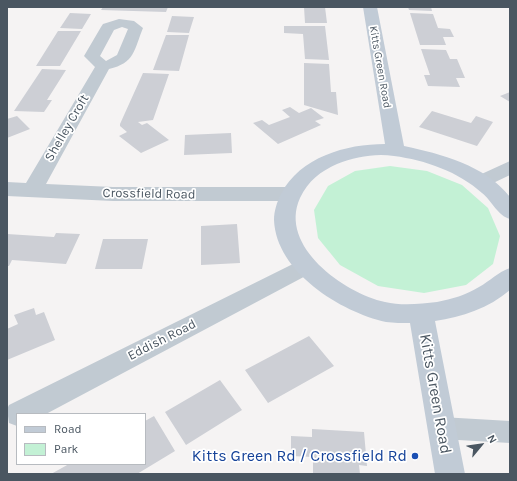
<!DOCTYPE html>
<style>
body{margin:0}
#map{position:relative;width:517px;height:481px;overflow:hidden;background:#f5f3f3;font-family:Karla,sans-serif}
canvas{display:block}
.frame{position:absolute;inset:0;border:8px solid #4a5661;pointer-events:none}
.legend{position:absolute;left:16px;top:413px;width:130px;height:52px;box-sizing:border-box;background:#fff;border:1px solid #b7bbc0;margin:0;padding:5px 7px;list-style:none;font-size:12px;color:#4a5661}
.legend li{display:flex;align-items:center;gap:8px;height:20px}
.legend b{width:20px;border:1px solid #b7bbc0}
.north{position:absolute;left:461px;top:425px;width:40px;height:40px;-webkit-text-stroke:3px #fff;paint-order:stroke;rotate:61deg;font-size:11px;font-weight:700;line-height:16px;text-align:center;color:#4a5661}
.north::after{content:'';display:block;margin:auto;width:14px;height:18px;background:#4a5661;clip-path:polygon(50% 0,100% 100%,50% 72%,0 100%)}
</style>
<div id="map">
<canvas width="517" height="481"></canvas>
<div class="frame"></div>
<ul class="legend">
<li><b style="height:5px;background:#c1cbd6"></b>Road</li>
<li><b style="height:11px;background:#c3f1d5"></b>Park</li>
</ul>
<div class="north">N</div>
</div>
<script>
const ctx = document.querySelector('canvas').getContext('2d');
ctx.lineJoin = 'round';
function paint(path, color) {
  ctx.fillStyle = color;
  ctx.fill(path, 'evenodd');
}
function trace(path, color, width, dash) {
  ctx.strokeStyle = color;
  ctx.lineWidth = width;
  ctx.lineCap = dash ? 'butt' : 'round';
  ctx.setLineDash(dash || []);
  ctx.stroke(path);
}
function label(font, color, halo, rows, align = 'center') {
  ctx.font = font + ' Karla,sans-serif';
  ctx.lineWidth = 3.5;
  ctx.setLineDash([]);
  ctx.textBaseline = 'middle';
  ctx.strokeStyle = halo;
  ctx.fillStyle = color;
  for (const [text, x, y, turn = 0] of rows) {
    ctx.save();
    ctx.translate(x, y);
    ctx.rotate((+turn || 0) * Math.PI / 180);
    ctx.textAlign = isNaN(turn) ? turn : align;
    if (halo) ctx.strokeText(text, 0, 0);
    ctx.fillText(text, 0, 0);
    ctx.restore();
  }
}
const green = new Path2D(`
 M390,166L427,171L462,185L488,208L500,236L493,264L466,285L424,293L378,286L340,265L318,238L314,210L328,186L355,171Z`);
const building = new Path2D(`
 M103,7H168L166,12L101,10Z
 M304,7H325L327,23H305Z
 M408,7H431L432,11L409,10Z
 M70,13L91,14L82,29L60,28Z
 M410,13L433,14L438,28L450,29L454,37H443L446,45H420Z
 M172,16L194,17L189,33L167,32Z
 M284,26H325L329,60L305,59L303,34L284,33Z
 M58,31H81L60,66H36Z
 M166,35H189L179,71L153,70Z
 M421,49L446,50L450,59H457L465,78H456L460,87L428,86L424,75H430Z
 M304,63L329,64L331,92H336L338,115L304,105Z
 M42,69L66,70L47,100H52L44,112L14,111Z
 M143,73L169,74L153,120L138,122L142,125L147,123L169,140L141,153L119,136L127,132L120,126V124Z
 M510,92V102L500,96Z
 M290,107L299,113L311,108L324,118L315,121L321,125L278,144L253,123L262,120L269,125L290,117L282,110Z
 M432,111L471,123L476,116L493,122L477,146L419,127Z
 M17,116L30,129L7,138V119Z
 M231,133L232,153L184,155L185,135Z
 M237,224L240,263L201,265V226Z
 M56,233L80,234L66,264L12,260L9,266H7V234L54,237Z
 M103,239H148L142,269H95Z
 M34,308L36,315L44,312L55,340L7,360V329L18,324L14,315Z
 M309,336L334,366L268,403L245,370Z
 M220,380L242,410L186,445L165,412Z
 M154,416L175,451L137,474H51L69,464H145V421Z
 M312,429L364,432L367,466L359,465L360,474H313V457L291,456V436L312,437Z`);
const lane = new Path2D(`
 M441,417L510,421V443L441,439L433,436L429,428L433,420Z`);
const street = new Path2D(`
 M119,19L134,21L143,28C134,50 135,63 109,69L46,184L113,187H291L298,189L301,194L298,199L291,201H113L7,196V182L26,183L95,67L84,56L101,27L103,24ZM122,27L128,29L117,55L106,61L100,56L114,30Z
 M510,161V175L489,185L482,187L475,185L472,181L475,177Z
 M305,258L313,260L316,266L313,272L46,414H17V426L9,423L7,409L9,405Z`);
const secondary = new Path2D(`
 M363,7H377L404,146C441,154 485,165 510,197V219C498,216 492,201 482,193C459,172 425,160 394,156C375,153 355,157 337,164C321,171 308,181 300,198C278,246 344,293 385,302C401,306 421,304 437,302C452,299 466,295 479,287C490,281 498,272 510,268V290C489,308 462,317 435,321L465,474H435L410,323C402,323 394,323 386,322C341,312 276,272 274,220C274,211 277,202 281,194C300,157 346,144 385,144Z`);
const markers = [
 [415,456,4,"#1a4fb4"]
];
const farStreetnames = [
 ["Kitts Green Road",380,67,80]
];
const streetNames = [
 ["Shelley Croft",67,128,-60],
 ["Crossfield Road",149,194,1],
 ["Eddish Road",162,340,-27]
];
const nearStreetnames = [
 ["Kitts Green Road",435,394,80]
];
const nearTransitnames = [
 ["Kitts Green Rd / Crossfield Rd",407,456]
];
paint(green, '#c3f1d5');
paint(building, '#cdcfd5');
paint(lane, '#c1cad2');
paint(street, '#c1cad2');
paint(secondary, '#c1cbd6');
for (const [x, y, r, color] of markers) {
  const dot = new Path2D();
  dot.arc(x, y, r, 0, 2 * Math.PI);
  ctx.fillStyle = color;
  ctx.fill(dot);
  trace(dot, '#fff', 1.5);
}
label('11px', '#4a5661', '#fff', farStreetnames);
label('13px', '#4a5661', '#fff', streetNames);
label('16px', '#4a5661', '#fff', nearStreetnames);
label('16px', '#164399', '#fff', nearTransitnames, 'right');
</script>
